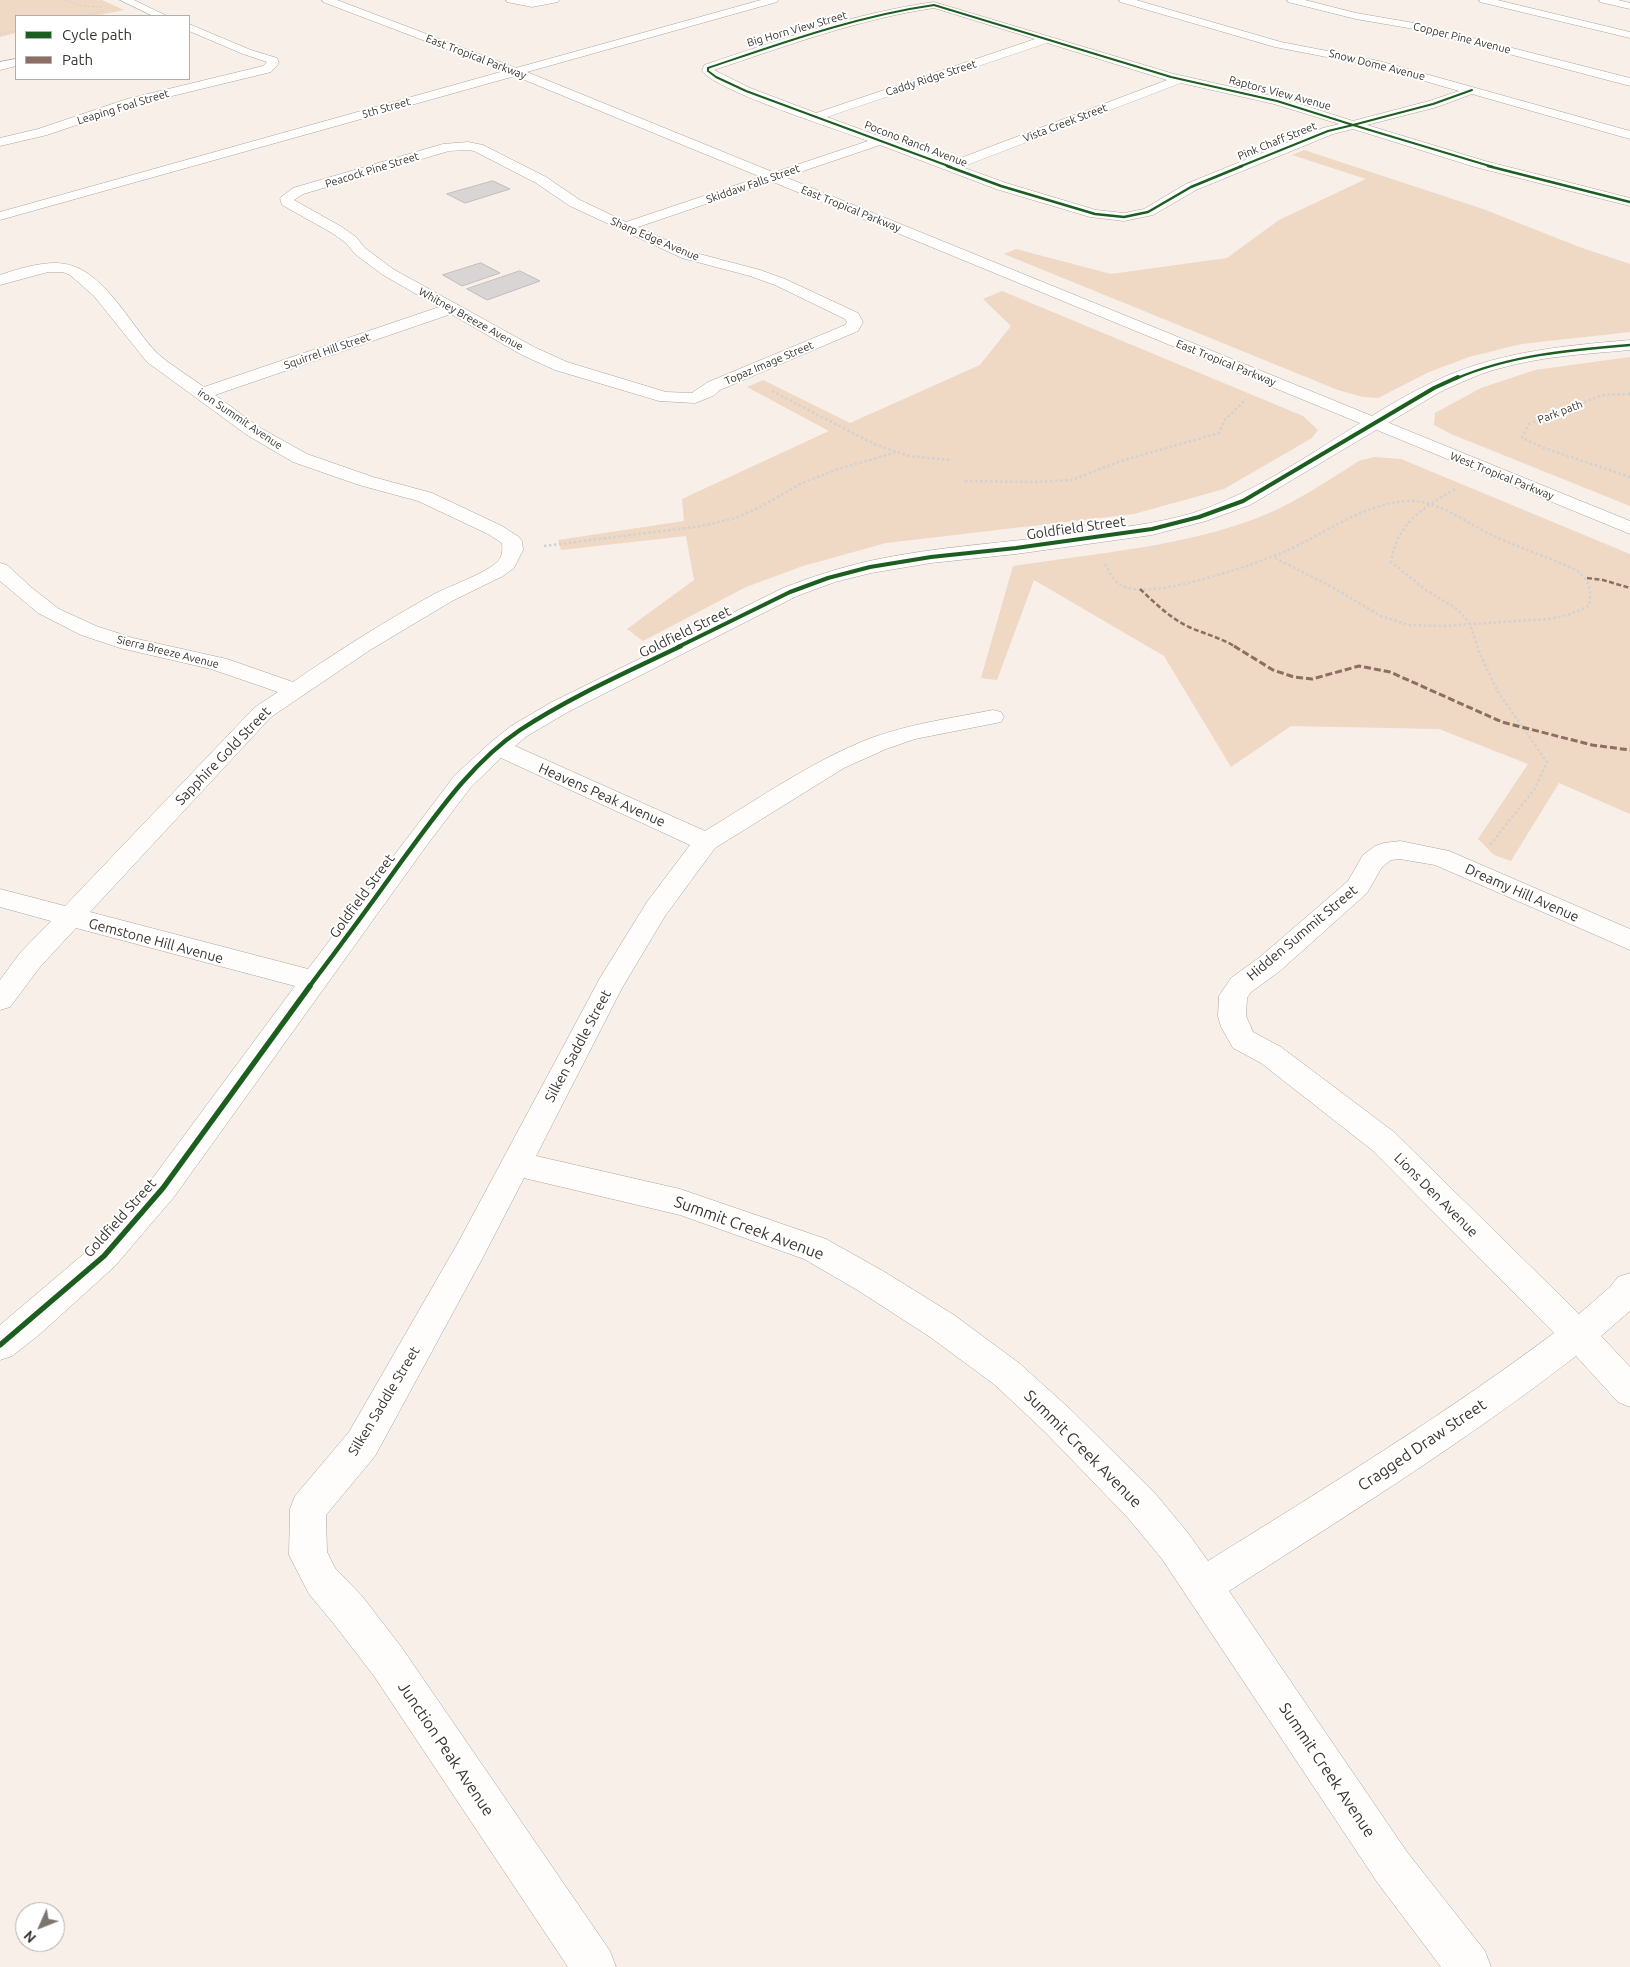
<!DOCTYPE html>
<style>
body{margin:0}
#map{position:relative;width:1630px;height:1967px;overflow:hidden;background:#f7efe8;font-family:Ubuntu,sans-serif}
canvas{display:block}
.legend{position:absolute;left:15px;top:15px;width:175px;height:65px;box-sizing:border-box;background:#fff;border:1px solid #b0aeac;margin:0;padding:6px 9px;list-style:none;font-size:15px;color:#39342f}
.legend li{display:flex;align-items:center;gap:10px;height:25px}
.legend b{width:25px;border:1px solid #b0aeac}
.north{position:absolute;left:15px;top:1902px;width:50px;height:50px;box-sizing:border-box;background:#fff;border:1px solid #b0aeac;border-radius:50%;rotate:226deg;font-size:14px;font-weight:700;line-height:20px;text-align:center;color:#39342f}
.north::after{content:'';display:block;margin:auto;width:18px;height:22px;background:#7c7570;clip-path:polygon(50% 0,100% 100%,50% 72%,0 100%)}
</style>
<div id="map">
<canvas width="1630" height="1967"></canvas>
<ul class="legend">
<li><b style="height:6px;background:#1b5e20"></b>Cycle path</li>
<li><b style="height:6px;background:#8d6e63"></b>Path</li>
</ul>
<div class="north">N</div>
</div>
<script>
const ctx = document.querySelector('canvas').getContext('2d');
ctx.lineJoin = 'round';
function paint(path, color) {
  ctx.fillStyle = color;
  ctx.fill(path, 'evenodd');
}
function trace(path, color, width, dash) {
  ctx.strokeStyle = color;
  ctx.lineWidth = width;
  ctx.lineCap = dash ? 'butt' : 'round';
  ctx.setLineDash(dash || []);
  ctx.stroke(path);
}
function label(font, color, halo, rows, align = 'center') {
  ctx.font = font + ' Ubuntu,sans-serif';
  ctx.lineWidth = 4;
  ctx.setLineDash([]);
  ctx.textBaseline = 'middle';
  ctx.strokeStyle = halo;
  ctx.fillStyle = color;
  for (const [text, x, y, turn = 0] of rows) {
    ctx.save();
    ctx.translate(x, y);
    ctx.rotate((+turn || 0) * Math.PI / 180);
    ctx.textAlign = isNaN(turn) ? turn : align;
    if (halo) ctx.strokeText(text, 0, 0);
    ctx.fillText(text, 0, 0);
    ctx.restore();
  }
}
const green = new Path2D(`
 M0,0H102L124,10L94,16H16V33L0,37Z
 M1304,150L1483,209L1582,248L1630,264V332L1521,344L1469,357L1429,372L1378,398L1363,397L1338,390L1004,254L1016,249L1111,274L1227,258L1279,220L1366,179L1292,155Z
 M1002,291L1303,416L1318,430L1312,438L1224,489L1134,514L886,543L803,566L746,587L643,641L627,629L694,580L686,536L561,550L558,540L684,521L682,499L829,431L747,387L763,380L850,423L980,365L1011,326L983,299Z
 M1630,357V506L1451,434L1434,425L1435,413L1481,388L1535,370Z
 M1374,457L1401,459L1630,554V814L1559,783L1511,861L1494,855L1478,839L1528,764L1439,729L1291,726L1231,767L1164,656L1034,580L997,680L981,678L1013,566C1097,553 1187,547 1267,514C1298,501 1330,479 1359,461Z`);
const building = new Path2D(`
 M493,181L510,189L465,203L447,194Z
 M481,263L500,273L462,286L443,275Z
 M520,271L540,281L487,300L467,289Z`);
const pathFar1 = new Path2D(`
 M65,0L82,6L102,7
 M81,16L104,11
 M0,34L16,31`);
const path = new Path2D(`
 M772,391L874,444L909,456L951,460
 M1630,394L1602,395L1529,424L1522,438L1544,448L1630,477
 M965,481L1035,482L1072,480L1121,461L1219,433L1224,421L1246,399
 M1455,489C1423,508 1397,523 1391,562L1426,590L1457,609L1469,622L1480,654L1498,692L1547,762L1534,790L1489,846
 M544,546L702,526L735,518L760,507L802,483L838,469L897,452
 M1105,564C1110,574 1116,585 1128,588C1161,597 1253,565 1286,551C1324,534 1369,500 1412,501C1440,502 1467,523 1492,535C1519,548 1548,557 1576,570C1589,580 1592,589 1589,606L1568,615L1548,619L1444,626L1409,625L1381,616L1332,587L1273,557`);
const minor = new Path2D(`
 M120,0H134L167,16H153Z
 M506,0H559L558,2L532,7L507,2Z
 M1119,0H1136L1281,42L1379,61L1630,131V139L1472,94L1437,107L1367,125L1485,161L1630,198V206L1475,167L1353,129L1333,134L1196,190L1153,215L1124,221L1090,217L996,189L880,145L638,227L692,252L760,270L785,279L858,313L863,322L858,331L720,390L713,396L695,403L659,401L555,370L522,355L451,314L215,395L259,427L307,454L373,477L432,493L502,526L519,537L522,541L523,550L514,568L503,576L452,601L370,650L271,717L90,912L308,969L455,775L490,743L511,726L552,702L783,588C811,577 839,568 869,561C937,546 1009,543 1078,533C1117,528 1156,524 1193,513C1279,485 1349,423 1429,384C1493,352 1561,346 1630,340V350C1587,354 1543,356 1501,368C1480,373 1460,383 1440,392L1250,505L1206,521L1152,535L1016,554L931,563L871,573L835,582L797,596L568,712L527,736L515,746L705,831C758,799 812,761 871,738C910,724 952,718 993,710L1001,712L1004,717L1001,722L915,739L886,749L844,768L715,848L665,916L622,988L536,1156L680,1189L826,1239L883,1271L954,1315L1019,1363L1070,1409L1154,1492L1188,1533L1208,1561C1325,1488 1443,1416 1554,1333L1372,1150L1261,1063L1233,1048L1221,1027L1218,1016L1219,996L1231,978L1260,957L1348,881L1363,855L1375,846L1384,843L1400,841L1449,851L1630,929V950L1435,865L1400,859L1391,860L1382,867L1367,893L1280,971L1251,992L1247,998L1246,1016L1253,1032L1281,1047L1394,1132L1579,1314L1610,1287L1618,1277L1630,1273V1311L1601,1336L1630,1367V1407L1618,1402L1576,1356C1465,1442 1346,1516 1229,1591L1407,1852L1485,1951L1491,1967H1441L1377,1882L1162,1559L1128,1518L1046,1433L995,1385L930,1337L859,1291L804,1259L680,1215L524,1178L481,1261L375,1456L326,1515L327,1552L335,1568L362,1596L402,1648L610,1951L616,1967H568L374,1676L334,1624L309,1594L289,1555L290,1509L295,1496L349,1432L459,1241L600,978L647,902L690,845L501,758L471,787L424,849L174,1197L115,1266L40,1334L12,1356L0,1360V1325L93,1246L152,1179L295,986L76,928L40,967L10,1007L0,1010V980L20,953L51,921L0,907V889L65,906L255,707L278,692L211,669L120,648L81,635L38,613L0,581V563L7,565L32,588L59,609L96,626L133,638L227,659L293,682C339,650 387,620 436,593C452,585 487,573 498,561C502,557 503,550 502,543L488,534L418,501L359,485L293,462L247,435L147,362L94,296L70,275L63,272H48L0,285V275C18,269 37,263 56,263C102,263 129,325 158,354C172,366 189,376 204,387L439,307L383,275L355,254L346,243L332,233L282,205L280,198L293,188L443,144L468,142L483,145L546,177L580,200L626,222L868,141C837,129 718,92 702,71L704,65C779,40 855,13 934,2L1174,74L1281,98L1353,121L1429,101L1459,91L1373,66L1275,47L1120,2ZM934,8L1035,39L816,113L750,88L714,70C786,46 859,19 934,8ZM1047,43L1167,80L950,162L827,117ZM1181,83L1274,104L1339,124L1323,128L1186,184L1144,209L1124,213L1096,210L1006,183L962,167ZM468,150L474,151L536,183L570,206L682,258L750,276L775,285L845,319L847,322L845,325L708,382L692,393L666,392L567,362L534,347L393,269L365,248L356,237L342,227L294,200L303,194L449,151Z
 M1287,0H1305L1356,13L1414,23L1630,78V86L1414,29L1356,19L1288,2Z
 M1479,0H1497L1630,32V38L1480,2Z
 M1599,0H1618L1630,3V9L1600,2Z
 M189,24L251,50L277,58L279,63L271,72L135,105L47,135L0,146V138L38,129L127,99L263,66L267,62L243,54L189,31Z
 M16,59V66L0,70V62Z`);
const major = new Path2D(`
 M322,0H337L516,68L761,0H778L777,2L527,72L1630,521V534L515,76L0,220V212L504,71L323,2Z`);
const quietFar1 = new Path2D(`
 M1587,578L1603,580L1630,588
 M1140,589C1155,603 1170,618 1189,627C1205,634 1221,638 1236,647`);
const quiet = new Path2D(`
 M1234,646L1273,670L1294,677L1312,679L1359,666L1390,672L1502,722L1592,745L1630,750`);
const cyclewayFar4 = new Path2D(`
 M1353,125L1493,167
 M1353,125L1433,104L1472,90
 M951,167L746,91L716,77L708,71V68C782,43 857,16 934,5L1171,77L1277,101L1353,125
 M1239,167L1328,131L1353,125`);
const cyclewayFar3 = new Path2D(`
 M947,166L1001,186L1095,214L1124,217L1148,212L1191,187L1242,166
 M1488,166L1630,202
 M1455,379C1510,355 1570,350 1630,345`);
const cyclewayFar2 = new Path2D(`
 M678,647L790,592L828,578L870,567L931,557L1016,548L1152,529L1199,517L1243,501L1434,388L1458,377`);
const cyclewayFar1 = new Path2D(`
 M309,987C340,946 371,904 401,862C436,815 471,763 520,730C570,697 627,672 681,646`);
const cycleway = new Path2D(`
 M0,1345L104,1256L163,1188L310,986`);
const farStreetnames = [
 ["Big Horn View Street",797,29,-16],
 ["Copper Pine Avenue",1462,38,14],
 ["East Tropical Parkway",476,57,21],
 ["Snow Dome Avenue",1377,65,14],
 ["Caddy Ridge Street",931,78,-18],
 ["Raptors View Avenue",1280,93,15],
 ["Leaping Foal Street",123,107,-17],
 ["5th Street",386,108,-16],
 ["Vista Creek Street",1065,123,-21],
 ["Pink Chaff Street",1277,141,-22],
 ["Pocono Ranch Avenue",916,144,21],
 ["Peacock Pine Street",372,170,-17],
 ["Skiddaw Falls Street",753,184,-19],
 ["East Tropical Parkway",851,209,22],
 ["Sharp Edge Avenue",655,239,23],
 ["Whitney Breeze Avenue",471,319,29],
 ["Squirrel Hill Street",327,351,-19],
 ["Topaz Image Street",769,363,-23],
 ["East Tropical Parkway",1226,363,22],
 ["Park path",1560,412,-21],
 ["iron Summit Avenue",240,419,34],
 ["West Tropical Parkway",1502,476,22],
 ["Sierra Breeze Avenue",168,652,14]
];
const streetNames = [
 ["Goldfield Street",1076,528,-8],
 ["Goldfield Street",685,632,-26],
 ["Sapphire Gold Street",223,756,-46],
 ["Heavens Peak Avenue",602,795,24],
 ["Dreamy Hill Avenue",1522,893,24],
 ["Goldfield Street",362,896,-54],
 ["Hidden Summit Street",1302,933,-40],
 ["Gemstone Hill Avenue",156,941,15],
 ["Silken Saddle Street",578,1046,-62],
 ["Lions Den Avenue",1436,1195,45],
 ["Goldfield Street",120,1218,-48],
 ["Silken Saddle Street",384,1401,-59]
];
const nearStreetnames = [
 ["Summit Creek Avenue",749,1228,20],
 ["Cragged Draw Street",1422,1445,-34],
 ["Summit Creek Avenue",1083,1449,45],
 ["Junction Peak Avenue",446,1749,56],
 ["Summit Creek Avenue",1327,1770,56]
];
paint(green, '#efd8c4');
paint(building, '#d9d5d5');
trace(building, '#c0bcbd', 1);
trace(minor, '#aba59f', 1);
trace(major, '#aba59f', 1);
trace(pathFar1, '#d4d2d0', 1, [2, 2]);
trace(path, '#d4d2d0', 2.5, [2.5, 2.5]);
paint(minor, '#fefdfc');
paint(major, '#fefdfc');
trace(quietFar1, '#8d6e63', 2.5, [5, 2.5]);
trace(quiet, '#8d6e63', 3, [7, 3]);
trace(cyclewayFar4, '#1b5e20', 2);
trace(cyclewayFar3, '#1b5e20', 2.5);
trace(cyclewayFar2, '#1b5e20', 4);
trace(cyclewayFar1, '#1b5e20', 4.5);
trace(cycleway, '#1b5e20', 5.5);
label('11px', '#39342f', '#fff', farStreetnames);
label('14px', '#39342f', '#fff', streetNames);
label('16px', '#39342f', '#fff', nearStreetnames);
</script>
